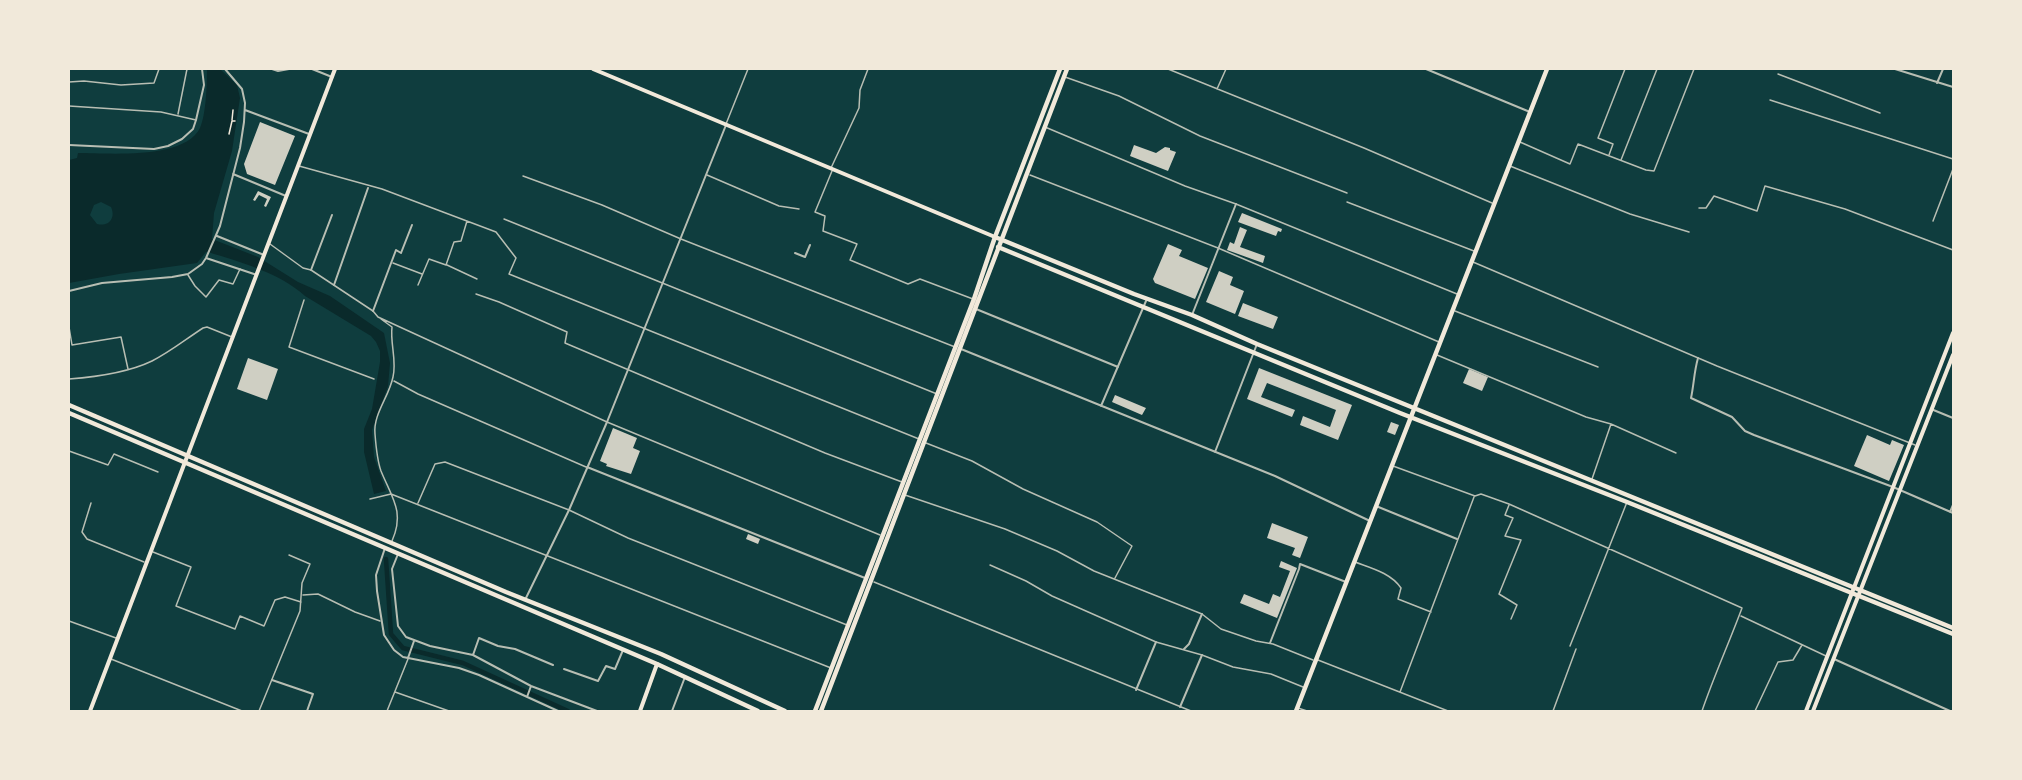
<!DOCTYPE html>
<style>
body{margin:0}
#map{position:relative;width:2022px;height:780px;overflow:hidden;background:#0f3d3e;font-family:Lato,sans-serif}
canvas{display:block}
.frame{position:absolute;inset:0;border:70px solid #f1e9da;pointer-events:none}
</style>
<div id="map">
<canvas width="2022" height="780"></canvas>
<div class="frame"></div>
</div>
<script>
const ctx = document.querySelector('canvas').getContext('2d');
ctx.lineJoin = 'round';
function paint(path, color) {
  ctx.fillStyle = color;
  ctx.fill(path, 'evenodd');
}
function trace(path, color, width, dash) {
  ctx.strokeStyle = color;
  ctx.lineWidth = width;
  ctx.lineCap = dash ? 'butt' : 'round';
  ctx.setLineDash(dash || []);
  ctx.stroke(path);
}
const water = new Path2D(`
 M207,69H220L237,85L240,98L232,151L214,213L212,239L258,257L298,282L330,296L384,333L390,363L388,386L372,430L374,457L386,491L374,494L364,452V429L372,409L380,362V351L376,342L371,336L305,296C280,273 240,262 208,252H206L197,263L119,274L69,283V160L77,158L78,153C108,153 184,160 200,128C206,115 207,84 207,69ZM101,202L111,207C116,218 109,227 97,224L90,215L94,205Z`);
const canal = new Path2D(`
 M386,559L391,634L403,648L463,663L568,711`);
const building = new Path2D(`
 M260,122L295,136L275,185L247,174L244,164Z
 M1134,145L1156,153L1165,147L1170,148V150L1176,152L1168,171L1130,156Z
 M258,191L271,197L266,207L264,206L267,199L259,195L255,201L253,200Z
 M1242,213L1282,229L1281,232L1278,231L1276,236L1238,222Z
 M1240,227L1247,230L1240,247L1265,256L1263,263L1227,250L1230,242L1234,244Z
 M1168,244L1182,250L1179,256L1208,268L1195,299L1155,283L1153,279Z
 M1219,271L1233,277L1230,285L1244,291L1235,314L1206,302Z
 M1243,303L1278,317L1273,329L1238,316Z
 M248,358L278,369L267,400L237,389Z
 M1259,368L1352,405L1338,440L1300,425L1303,416L1330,427L1336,410L1267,383L1261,397L1295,410L1292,417L1247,399Z
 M1469,369L1488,377L1482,391L1463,383Z
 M1115,395L1146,408L1142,415L1112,402Z
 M1391,422L1399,425L1395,435L1387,432Z
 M613,428L637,438L633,448L640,451L631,474L606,466L607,464L600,461Z
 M1867,435L1890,445L1892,440L1904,445L1889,481L1854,466Z
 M1272,523L1308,537L1300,558L1292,555L1295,548L1267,538Z
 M748,534L760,539L758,544L746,539Z
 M1281,561L1297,568L1277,618L1240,603L1244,594L1269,604L1273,594L1280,597L1290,571L1279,567Z`);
const path = new Path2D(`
 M232,120L233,110
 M229,134L232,121H235`);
const service = new Path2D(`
 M1168,69L1364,148L1492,203
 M1778,74L1880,113
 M1065,77L1119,96L1200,136L1347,193
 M69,82L84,81L121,85L154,83L159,69
 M1217,89L1226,69
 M1770,100L1953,159
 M69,106L161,112L196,120
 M178,114L187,69
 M726,124L748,69
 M1045,127L1185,186L1236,204L1457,294
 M1520,142L1570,164L1578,144L1646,170L1654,171L1694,69
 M1609,155L1613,144L1598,138L1625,69
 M1621,160L1657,69
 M299,166L382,189L496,232L516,258L509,274L919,439
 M1510,166L1630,214L1689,232
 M831,168L859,108L860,90L868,69
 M832,171L815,212L825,216L823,231L857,244L850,260L908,284L920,279L973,299
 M707,175L779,206L799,209
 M1030,175L1218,248L1439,342
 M523,176L602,205L681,239L955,347
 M1347,202L1474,251
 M1699,208H1706L1714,196L1757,211L1765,186L1845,209L1953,250
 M504,219L937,394
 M1933,221L1953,169
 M270,244L303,268L311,270L373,311L378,317L607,422L880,535
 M1473,262L1717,366L1915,445
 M393,263L422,274
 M447,265L477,279
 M188,275L195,286L206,297L219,280L233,284L240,269
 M418,285L429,259L446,265L454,242L461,241L467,221
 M476,294L499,302L567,332L565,343L825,453L902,482
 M304,300L289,347L374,379
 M1455,311L1598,367
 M381,319L392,327C390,344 397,360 393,377C389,397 373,414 375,434C376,447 377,460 381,471C392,498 405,512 392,541
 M69,327L72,345L121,337L128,369
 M1437,355L1586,417L1611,424L1676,453
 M69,379C96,377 127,373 152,361C170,352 186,339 203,328L207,327L232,337
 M394,381L418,394L586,467
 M926,443L972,461L1023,489L1097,522L1132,546L1115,578
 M69,451L108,465L114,454L158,472
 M1393,466L1475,496L1481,494L1509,504L1742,608C1729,643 1714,676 1702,711
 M1592,479L1611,424
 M905,495L1005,529L1057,551L1094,571L1202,614L1221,629L1256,641L1273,644L1313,660
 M370,499L391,494L831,668
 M91,503L82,532L87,539L144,562
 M418,503L435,464L445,462L569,510L628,538L847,625
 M1509,505L1505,515L1513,518L1505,536L1521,540L1499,594L1517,605L1511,619
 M153,552L191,567L176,606L235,629L240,616L264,626L275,600L285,597L301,602
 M1355,562C1371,568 1391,573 1401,588L1398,599L1431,612
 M990,565L1026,581L1052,596L1156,642L1202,655L1233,667L1271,674L1303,687
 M874,582L1191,711
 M303,595L318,594L355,612L380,621
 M1741,616L1826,656
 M69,621L116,638
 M1570,646L1627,502
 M111,659L242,711
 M1318,660L1448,711
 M395,692L449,711
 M1400,692L1474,497
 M1298,708L1307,711
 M259,711L300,611L302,583L310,564L289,555
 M387,711L408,659
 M1553,711L1576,649
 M1755,711L1778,662L1793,660L1802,645`);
const pedestrian = new Path2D(`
 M272,69L278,71L289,69
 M312,69L332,77
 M795,253L805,257L810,245
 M525,600L569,510L607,422L726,125`);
const minor = new Path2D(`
 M1426,69L1530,112
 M1895,69L1953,87
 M1937,83L1943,69
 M245,110L309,134
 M69,145L154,149L168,146L182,139L193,129L196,120L204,85L202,69
 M233,174L286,196
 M217,236L264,255
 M206,258L257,275
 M311,270L332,215
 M334,285L368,188
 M69,291L102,283L172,277L188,274L202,264L206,258L220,226L240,148L244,122L245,103L242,89L225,69
 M976,309L1118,367
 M373,311L396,250L401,253L412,225
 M1192,315L1236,204
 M961,349L1275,476L1370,521
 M1698,358C1694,372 1694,384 1691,398L1732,417L1745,431L1754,435L1893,487L1953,513
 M1101,406L1146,301
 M1931,409L1953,418
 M1215,452L1257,344
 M587,467L865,578
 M1376,506L1457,539
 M1950,512L1953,505
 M385,548L376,575L377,591L384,635L394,650L403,657L459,668L479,675L558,711
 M398,554L392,569L398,626L406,637L430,646L473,655L531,686L597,711
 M1270,643L1299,569L1300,564L1346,582
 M1184,649L1189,644L1202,614
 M473,655L479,638L498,646L515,649L553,665
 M408,658L414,641
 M1834,659L1950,711
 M564,669L598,681L606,666L615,669L623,650
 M272,680L313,694L307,711
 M1136,690L1156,642
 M527,697L531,686
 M1180,707L1202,655
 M672,711L685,677`);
const secondary = new Path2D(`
 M593,69L995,237
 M90,711L335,69
 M640,711L657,664
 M1806,711L1953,333
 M1813,711L1953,355`);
const primary = new Path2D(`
 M995,237L1134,294L1192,315L1257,344L1953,628
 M998,247L1400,413L1627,502L1953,634
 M69,405L506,592L661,654L785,711
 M69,413L657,664L758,711
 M815,711L974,299L995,237L1060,69
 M821,711L1067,69
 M1296,711L1547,69`);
paint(water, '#0a2a2b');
trace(canal, '#0a2a2b', 4.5);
paint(building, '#cfcfc3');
trace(path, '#f1e9da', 1.5);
trace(service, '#b8beb3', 1.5);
trace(pedestrian, '#b8beb3', 2);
trace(minor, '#b8beb3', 2);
trace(secondary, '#f1e9da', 4);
trace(primary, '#f1e9da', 4.5);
</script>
